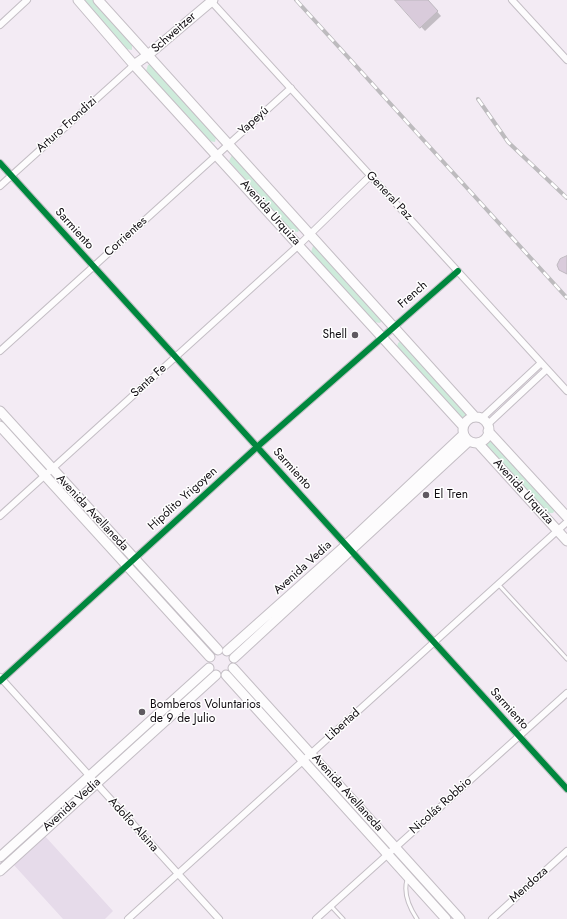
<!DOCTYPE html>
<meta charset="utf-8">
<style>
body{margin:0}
canvas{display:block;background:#f3ebf4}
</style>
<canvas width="567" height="919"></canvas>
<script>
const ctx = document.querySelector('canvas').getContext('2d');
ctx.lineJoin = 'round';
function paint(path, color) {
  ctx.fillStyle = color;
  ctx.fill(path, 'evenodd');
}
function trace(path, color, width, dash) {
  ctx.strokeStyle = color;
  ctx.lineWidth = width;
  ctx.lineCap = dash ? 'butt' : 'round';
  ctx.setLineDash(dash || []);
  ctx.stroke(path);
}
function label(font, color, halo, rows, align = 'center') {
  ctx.font = font + ' Jost,sans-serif';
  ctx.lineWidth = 3;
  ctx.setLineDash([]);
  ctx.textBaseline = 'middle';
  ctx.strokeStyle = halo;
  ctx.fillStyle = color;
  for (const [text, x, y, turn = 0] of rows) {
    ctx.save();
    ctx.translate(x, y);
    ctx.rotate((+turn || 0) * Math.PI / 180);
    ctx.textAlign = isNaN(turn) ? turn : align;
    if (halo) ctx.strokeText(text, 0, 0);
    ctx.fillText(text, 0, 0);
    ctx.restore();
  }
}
const education = new Path2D(`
 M44,835L113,911L105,919H63L13,864Z`);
const green = new Path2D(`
 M82,0H93L132,43V50L126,49Z
 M148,65H152L216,137L215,142L209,141L146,71Z
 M232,155L300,228L298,232L292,231L229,161Z
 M313,246H314L382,320L380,323L374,322L311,252Z
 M401,341L467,414L466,418L462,419L397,347L398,343Z
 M487,437L555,510L553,513H547L484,442Z`);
const shadow = new Path2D(`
 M396,0H427L441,16L425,31Z`);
const building = new Path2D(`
 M395,0H428L438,11L420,28Z
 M567,256V274L559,270L557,265L560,259Z`);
const lane = new Path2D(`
 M498,584L567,659
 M407,880C403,894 409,907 417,919
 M331,906L343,919`);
const street = new Path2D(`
 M512,0L567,60
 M211,1L567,391
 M0,25L27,0
 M0,163L567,789
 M0,186L134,65
 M0,351L291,88
 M482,418L541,363
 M487,425L547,369
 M0,516L299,245L370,176
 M0,677L219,919
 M0,681L257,447L458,271
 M128,919L567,522
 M316,919L567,693
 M492,919L567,851`);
const secondary = new Path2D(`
 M78,0L134,65L463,426
 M98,0L475,417
 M134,65L148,55L213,0
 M0,411L218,650
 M463 430a13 13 0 1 1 26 0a13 13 0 1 1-26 0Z
 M0,426L210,657
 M488,431L567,517
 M478,443L567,541
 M227,651L346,545L463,435
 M234,658L469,441
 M233,668L460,919
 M226,675L446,919
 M0,857L209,668
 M0,871L216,675`);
const rail = new Path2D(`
 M296,0L567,298
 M478,99L508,142L567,198`);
const cycleway = new Path2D(`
 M0,163L567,789
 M0,681L257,447L458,271`);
const markers = [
 [355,335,4,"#5f5a60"],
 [426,495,4,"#5f5a60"],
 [142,712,4,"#5f5a60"]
];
const streetNames = [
 ["Schweitzer",174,33,-41],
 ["Yapeyú",254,121,-42],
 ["Arturo Frondizi",67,125,-42],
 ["General Paz",389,196,47],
 ["Avenida Urquiza",270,213,48],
 ["Sarmiento",74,229,48],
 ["Corrientes",126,237,-42],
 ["French",413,295,-41],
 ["Santa Fe",149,381,-42],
 ["Sarmiento",292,469,48],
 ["Avenida Urquiza",523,492,48],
 ["Hipólito Yrigoyen",183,499,-42],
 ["Avenida Avellaneda",92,513,47],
 ["Avenida Vedia",303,568,-42],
 ["Sarmiento",509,709,48],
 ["Libertad",343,725,-42],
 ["Avenida Avellaneda",347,793,48],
 ["Avenida Vedia",72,805,-42],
 ["Nicolás Robbio",441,806,-42],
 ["Adolfo Alsina",133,825,48],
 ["Mendoza",529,885,-42]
];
const poiNames = [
 ["Shell",347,335,"right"],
 ["El Tren",434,495],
 ["Bomberos Voluntarios",150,705],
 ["de 9 de Julio",150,719]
];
paint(education, '#e6dbea');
paint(green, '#ceebdb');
paint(shadow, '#0003');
paint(building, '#d9cbdb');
trace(building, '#beb8bf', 1);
trace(lane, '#c4bec5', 5);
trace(street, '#c4bec5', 8);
trace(secondary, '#c4bec5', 11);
trace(lane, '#fdfcfd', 3);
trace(street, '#fdfcfd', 6);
trace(secondary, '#fdfcfd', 9);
trace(rail, '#bdbbbe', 4);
trace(rail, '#fff', 2.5, [8]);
trace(cycleway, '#00873e', 6);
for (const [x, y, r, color] of markers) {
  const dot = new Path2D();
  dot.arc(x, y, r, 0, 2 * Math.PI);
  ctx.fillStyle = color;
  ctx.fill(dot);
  trace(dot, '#fff', 1.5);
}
label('12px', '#100c11', '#fff', streetNames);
label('12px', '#100c11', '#fff', poiNames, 'left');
</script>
